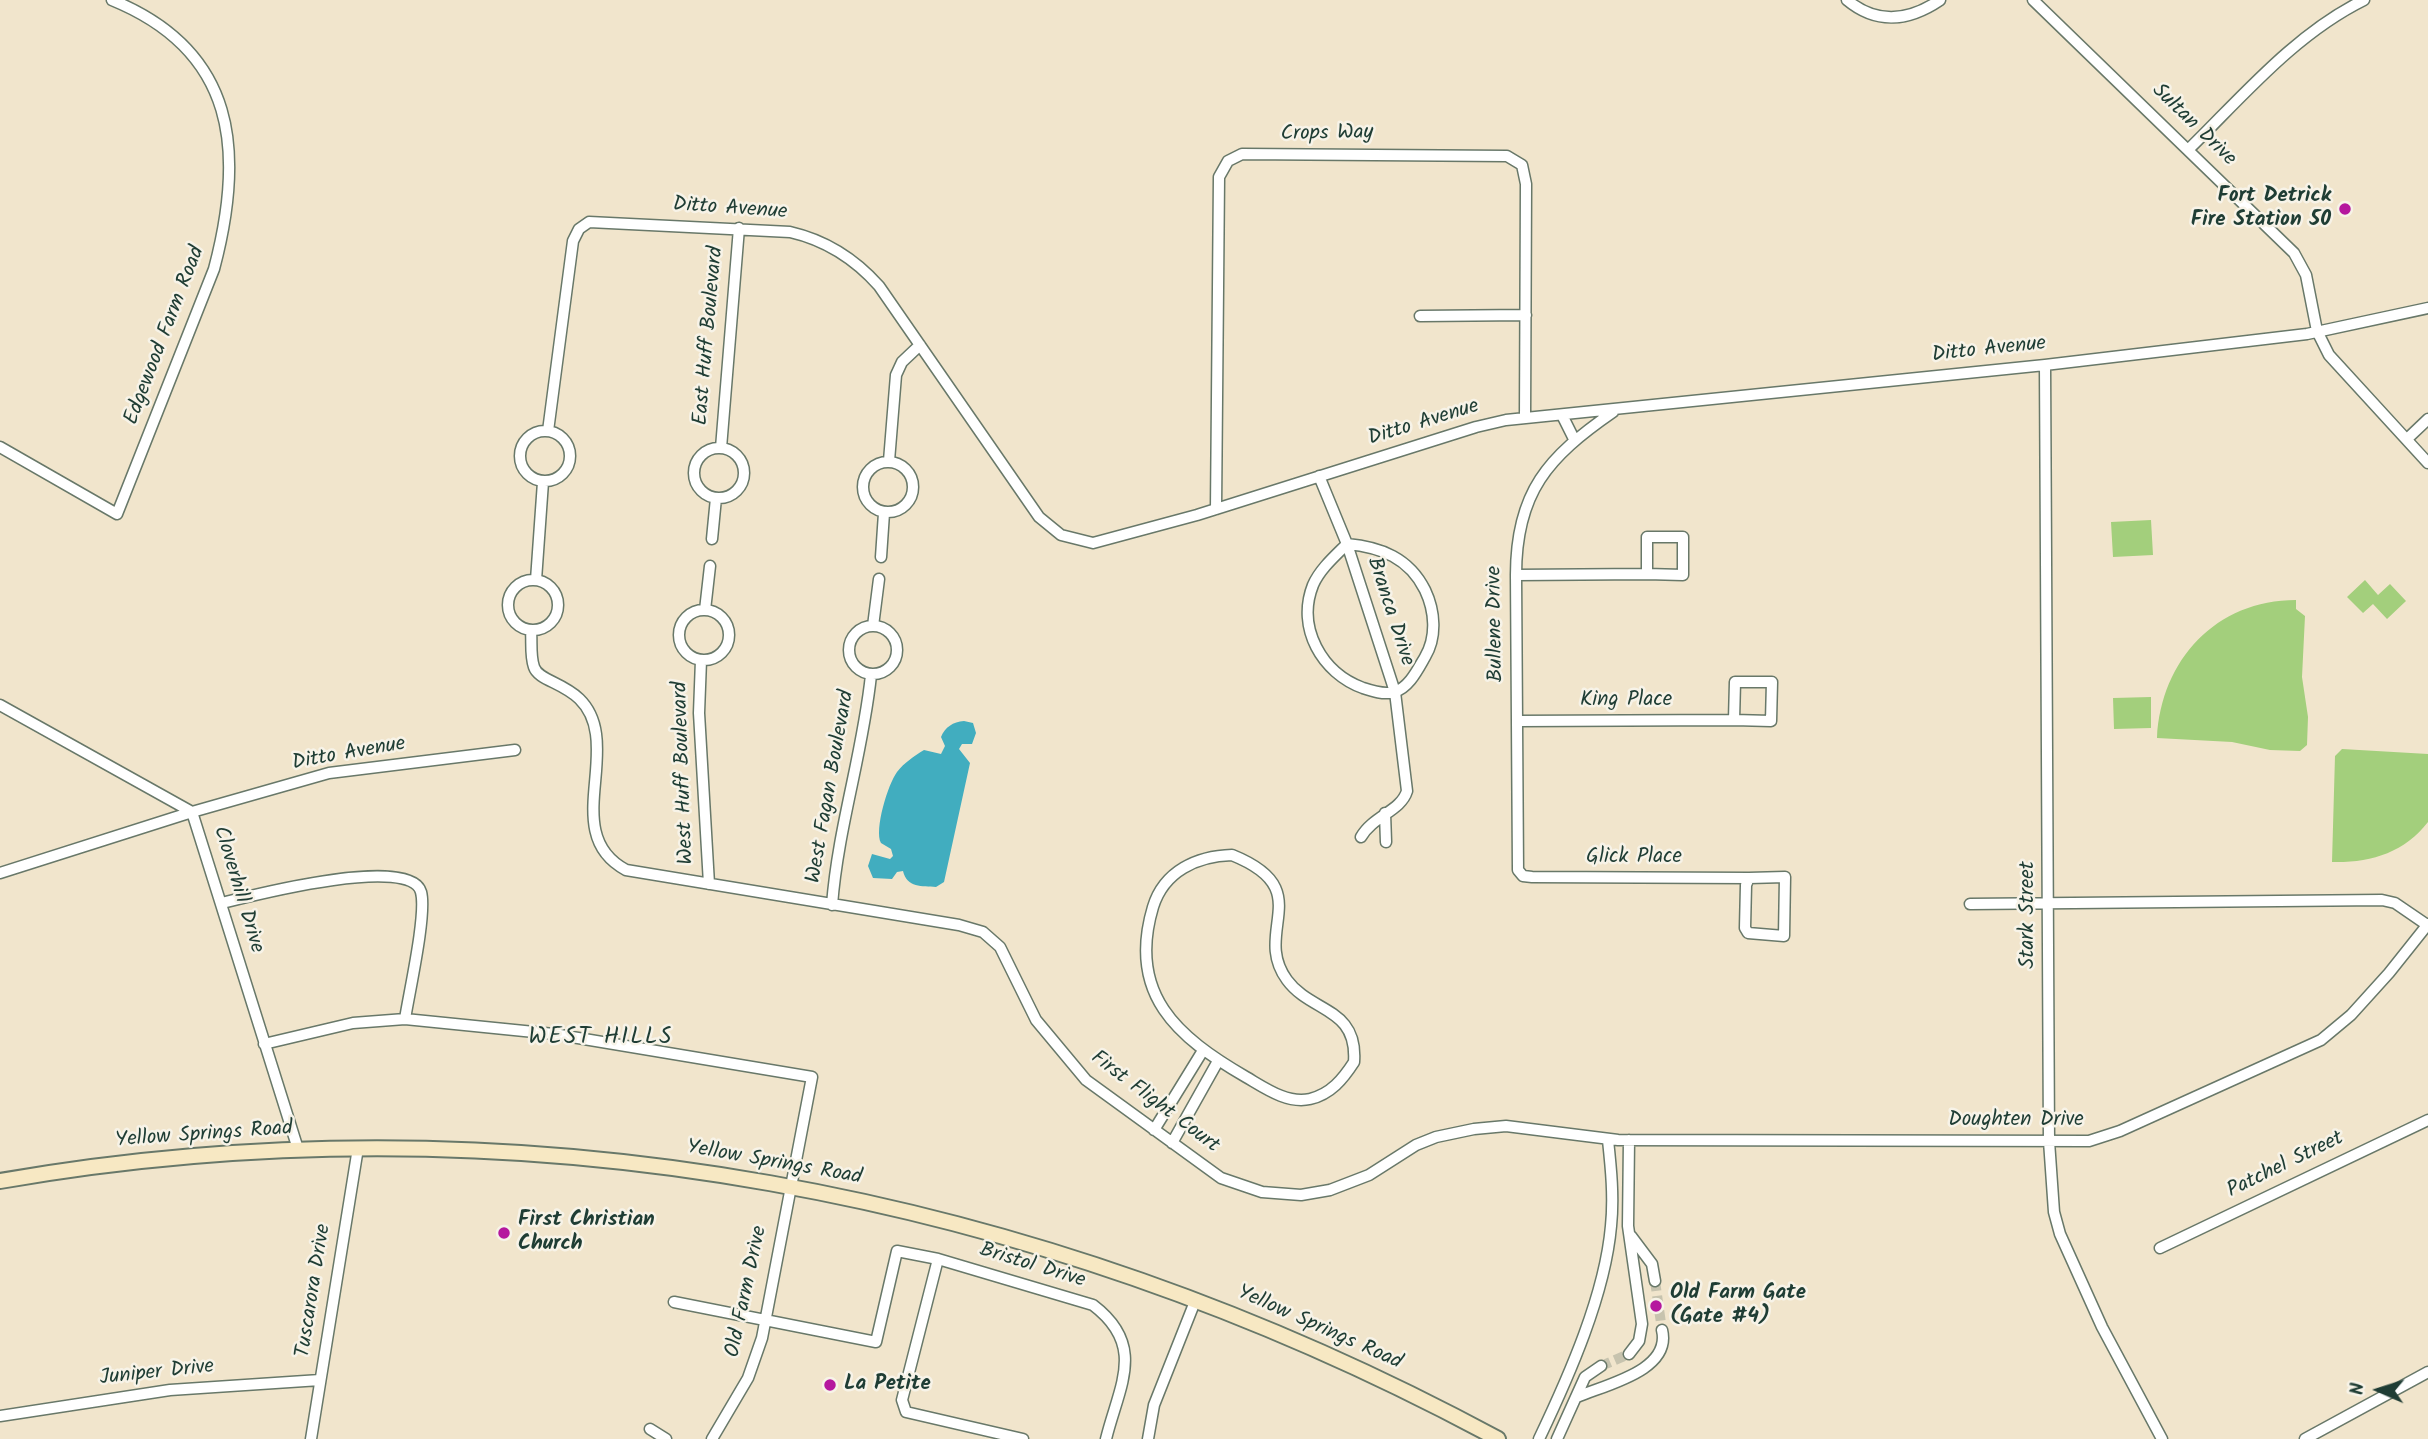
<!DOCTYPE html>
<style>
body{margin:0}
#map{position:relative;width:2428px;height:1439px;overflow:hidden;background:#f1e5cc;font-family:Kalam,sans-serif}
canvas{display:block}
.north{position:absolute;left:2344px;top:1355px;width:70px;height:70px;-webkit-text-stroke:5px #f7f3e8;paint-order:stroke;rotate:273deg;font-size:19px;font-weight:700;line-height:28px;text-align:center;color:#1f3d34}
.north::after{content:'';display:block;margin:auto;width:24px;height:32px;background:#1f3d34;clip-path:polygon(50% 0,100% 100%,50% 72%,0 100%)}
</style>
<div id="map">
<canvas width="2428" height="1439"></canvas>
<div class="north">N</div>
</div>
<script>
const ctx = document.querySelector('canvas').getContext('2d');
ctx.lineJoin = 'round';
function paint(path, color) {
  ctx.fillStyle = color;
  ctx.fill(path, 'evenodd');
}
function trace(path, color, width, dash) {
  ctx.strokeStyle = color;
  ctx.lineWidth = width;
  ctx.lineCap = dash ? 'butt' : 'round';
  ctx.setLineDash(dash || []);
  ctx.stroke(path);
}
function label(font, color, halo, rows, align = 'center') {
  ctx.font = font + ' Kalam,sans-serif';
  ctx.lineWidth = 5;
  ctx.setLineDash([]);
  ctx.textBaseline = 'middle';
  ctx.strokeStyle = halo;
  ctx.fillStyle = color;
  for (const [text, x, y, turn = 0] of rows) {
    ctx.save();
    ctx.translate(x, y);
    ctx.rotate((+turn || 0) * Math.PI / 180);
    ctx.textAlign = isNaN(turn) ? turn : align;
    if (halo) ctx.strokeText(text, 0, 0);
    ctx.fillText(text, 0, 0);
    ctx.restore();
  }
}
const green = new Path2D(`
 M2151,520L2153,555L2113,557L2111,522Z
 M2365,580L2378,595L2390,584L2406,601L2387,619L2373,604L2363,613L2347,597Z
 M2296,600V609L2305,616L2302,677L2308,717L2307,745L2300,751L2270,750L2232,742L2157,738C2161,660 2216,600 2296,600Z
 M2151,697V728L2114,729L2113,698Z
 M2342,749L2428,754V822C2404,853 2370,863 2332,862L2335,756Z`);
const water = new Path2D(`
 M964,721L973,723L976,733L972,744H962L959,749L970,763L944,882L936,887C922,886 907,888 903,871L897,872L892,879L873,878L868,866L872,854L890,859L893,856L891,849L881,843C874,830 888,784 897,772C904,763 914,756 924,750L941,754L945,746L941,737C945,727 953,722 964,721Z`);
const minorTunnel = new Path2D(`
 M1655,1281L1662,1330
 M1601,1366L1629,1354`);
const minor = new Path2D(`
 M1847,0C1877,25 1909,21 1940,0
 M2033,0L2294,253L2306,275L2317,331L2329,355L2428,463
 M2189,149C2243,96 2295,34 2364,0
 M1420,316L1526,315
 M2045,365L2049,1141L2054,1212L2060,1234L2102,1327L2162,1439
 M1613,412C1548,457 1516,492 1516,575L1518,870L1523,876L1532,877L1749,878
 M1562,415L1574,439
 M548,431L573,241L579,229L589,222L790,232C825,240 855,259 879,286L1039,517L1061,535L1093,543L1197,515L1476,427L1506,420L2045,365L2307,334L2428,308
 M520 456a25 25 0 1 1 50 0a25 25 0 1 1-50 0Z
 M2407,439L2428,419
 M0,447L117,514L214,269C245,152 237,51 112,0
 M721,448L739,228
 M694 473a25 25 0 1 1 50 0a25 25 0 1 1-50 0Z
 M889,461L896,375L902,362L920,345
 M863 487a25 25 0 1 1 50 0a25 25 0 1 1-50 0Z
 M1319,476L1347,544L1395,692L1407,791C1401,811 1373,816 1361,837
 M1216,509L1219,177L1228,161L1242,154L1507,156L1522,165L1526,184L1525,418
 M1647,537H1683V575L1647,574Z
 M712,539L716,498
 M1347,544C1381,547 1409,558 1425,590C1435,611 1437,637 1425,657C1418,669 1409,688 1394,692C1384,695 1372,691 1363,688C1322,673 1296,628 1313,585C1320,569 1335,556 1347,544Z
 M881,557L884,513
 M1516,575L1647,574
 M536,580L543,482
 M508 605a25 25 0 1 1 50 0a25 25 0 1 1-50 0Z
 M705,610L710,566
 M679 635a25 25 0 1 1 50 0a25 25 0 1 1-50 0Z
 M849 650a24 24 0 1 1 48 0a24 24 0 1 1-48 0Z
 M873,626L879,579
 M531,630C532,642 530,656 534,667C540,686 589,682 596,734C603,781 572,841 626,870L959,925L983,932L1000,947L1036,1020L1086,1080L1221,1178L1262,1192L1301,1195L1330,1190L1369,1175L1416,1145L1436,1137L1474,1129L1506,1126L1618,1140L2089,1141L2120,1131L2321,1040L2351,1015L2389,973L2428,924
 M701,660L699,713L709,884
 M1735,682H1772L1771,721L1734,720Z
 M0,705L192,812L298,1149
 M1518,721L1734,720
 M1385,813L1386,842
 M1232,855C1319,890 1251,931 1287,980C1311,1013 1358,1007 1354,1062C1343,1079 1331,1094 1310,1099C1287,1104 1265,1088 1246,1077C1177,1037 1127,994 1153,907C1164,871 1197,856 1232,855Z
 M0,873L192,812L329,773L515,750
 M1785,877L1784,936L1748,933L1745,928L1746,885L1749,878Z
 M222,903C250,896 411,854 421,892C427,914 409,993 405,1019
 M1970,904L2382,900L2395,903L2427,925
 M832,905C838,827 863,753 871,675
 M264,1044L353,1023L405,1019L554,1034L812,1077L762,1338L748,1378L712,1439
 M1154,1130L1202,1052
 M1172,1143L1218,1061
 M1631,1236L1652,1264L1655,1281
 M2160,1248L2428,1120
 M938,1259L902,1400L906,1412L1023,1439
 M674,1302L876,1342L897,1251L938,1259L1093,1305C1147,1346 1119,1386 1106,1439
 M1629,1354L1639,1341L1642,1324L1628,1226L1629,1140
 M1577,1397C1604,1385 1672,1371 1662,1330
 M0,1416L170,1390L320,1380
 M650,1429L666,1439
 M311,1439L358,1148
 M1148,1439L1154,1405L1196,1299
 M1539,1439C1569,1376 1605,1295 1611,1226C1614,1197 1611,1168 1608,1140
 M1557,1439L1585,1377L1601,1366
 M2305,1439L2428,1372`);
const secondary = new Path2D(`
 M0,1181C516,1091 1039,1191 1498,1439`);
const markers = [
 [2345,209,7,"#b5179e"],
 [504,1233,7,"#b5179e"],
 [1656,1306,7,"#b5179e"],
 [830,1385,7,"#b5179e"]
];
const streetNames = [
 ["Sultan Drive",2193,126,44],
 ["Crops Way",1327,135,-1],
 ["Ditto Avenue",730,210,4],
 ["Edgewood Farm Road",166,336,-69],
 ["East Huff Boulevard",710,336,-85],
 ["Ditto Avenue",1989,351,-6],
 ["Ditto Avenue",1424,424,-17],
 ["Branca Drive",1389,612,72],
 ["Bullene Drive",1497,624,-91],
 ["King Place",1626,701],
 ["Ditto Avenue",349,755,-10],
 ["West Huff Boulevard",685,773,-92],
 ["West Fagan Boulevard",832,787,-80],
 ["Glick Place",1634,858],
 ["Cloverhill Drive",237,890,73],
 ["Stark Street",2029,915,-90],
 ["First Flight Court",1154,1103,37],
 ["Doughten Drive",2016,1121],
 ["Yellow Springs Road",204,1136,-4],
 ["Yellow Springs Road",774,1164,10],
 ["Patchel Street",2286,1166,-26],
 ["Bristol Drive",1032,1267,17],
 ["Tuscarora Drive",315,1291,-81],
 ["Old Farm Drive",748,1292,-78],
 ["Yellow Springs Road",1319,1329,24],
 ["Juniper Drive",157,1374,-6]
];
const poiNames = [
 ["Fort Detrick",2331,197,"right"],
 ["Fire Station 50",2331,221,"right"],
 ["First Christian",518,1221],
 ["Church",518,1245],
 ["Old Farm Gate",1670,1294],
 ["(Gate #4)",1670,1318],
 ["La Petite",844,1385]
];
const neighbourhoodNames = [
 ["WEST HILLS",601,1039]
];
paint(green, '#a3cf7c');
paint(water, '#41adbf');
trace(minorTunnel, '#c7c3ae', 10, [10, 5]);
trace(minor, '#687869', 13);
trace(secondary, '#687869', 18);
trace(minor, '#fff', 10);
trace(secondary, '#f7e8c3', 14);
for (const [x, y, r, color] of markers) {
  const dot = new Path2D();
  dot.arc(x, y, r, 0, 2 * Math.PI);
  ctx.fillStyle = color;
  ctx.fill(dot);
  trace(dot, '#f7f3e8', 2.5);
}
label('21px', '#1f3d34', '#f7f3e8', streetNames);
label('bold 21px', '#1f3d34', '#f7f3e8', poiNames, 'left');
ctx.letterSpacing = '2px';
label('23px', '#1f3d34', '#f7f3e8', neighbourhoodNames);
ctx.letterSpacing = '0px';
</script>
